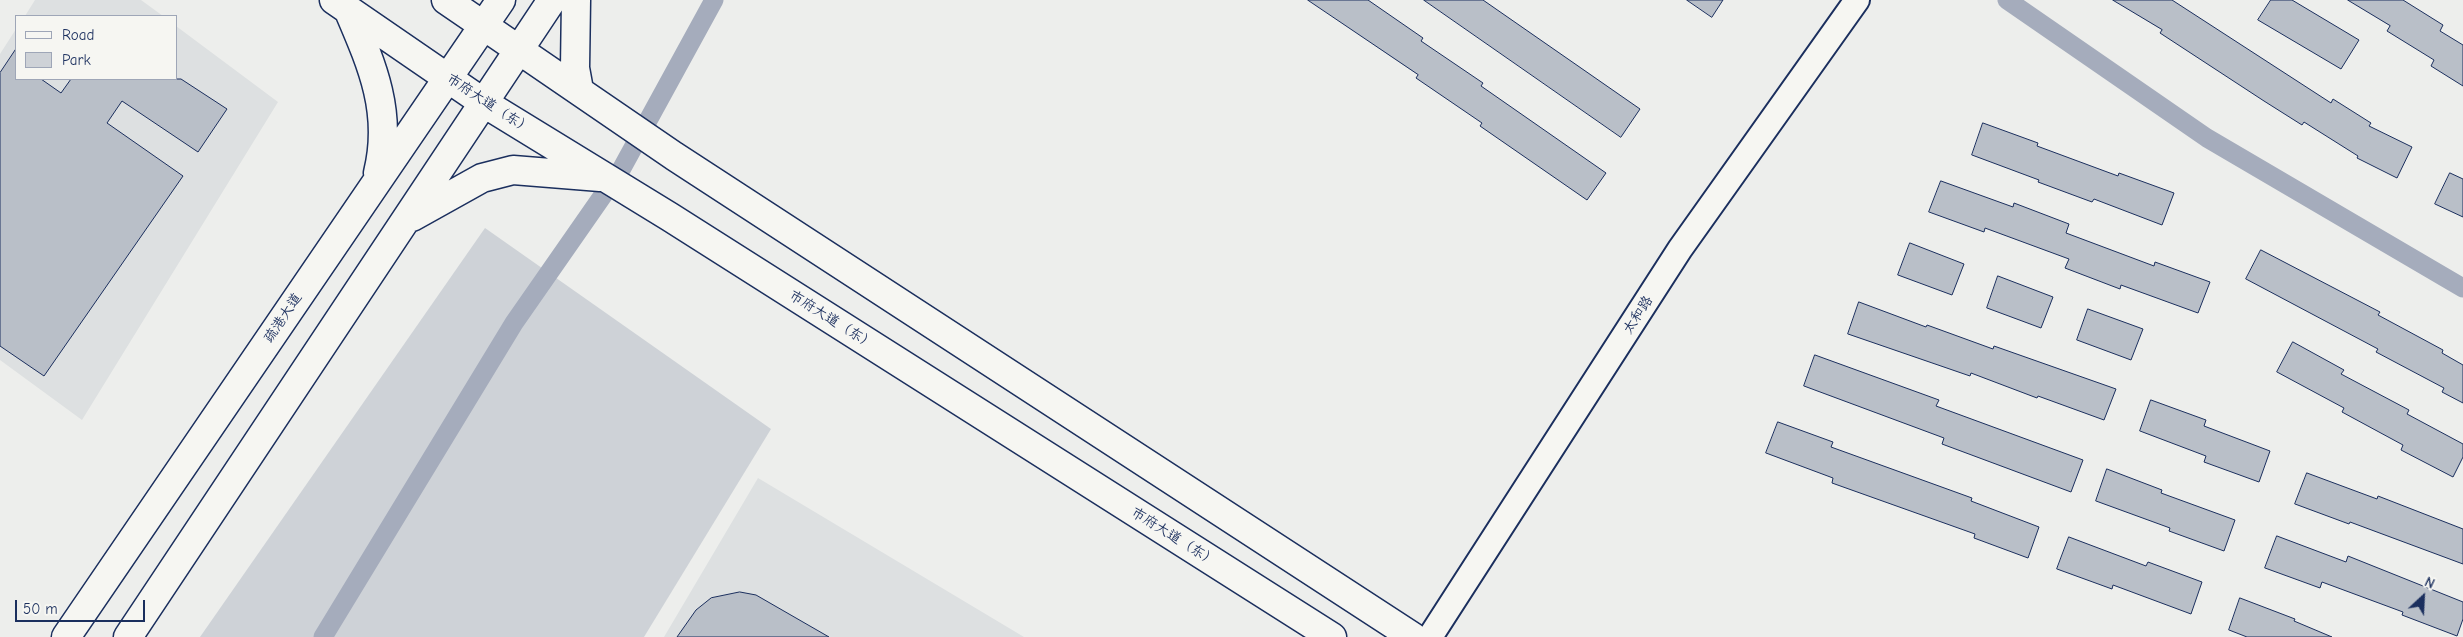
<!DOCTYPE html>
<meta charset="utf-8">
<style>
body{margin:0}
#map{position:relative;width:2463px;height:637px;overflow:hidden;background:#edeeec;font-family:"Comic Neue",sans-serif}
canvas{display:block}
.legend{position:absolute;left:15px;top:15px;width:162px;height:65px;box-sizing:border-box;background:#f6f6f2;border:1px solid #9ea6b7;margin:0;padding:6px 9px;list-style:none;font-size:15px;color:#1b2f5e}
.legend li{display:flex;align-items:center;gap:10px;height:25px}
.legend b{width:25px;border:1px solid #9ea6b7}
.north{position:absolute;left:2398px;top:572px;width:50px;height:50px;-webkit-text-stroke:4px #f6f6f2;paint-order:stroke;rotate:25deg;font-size:14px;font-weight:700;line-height:20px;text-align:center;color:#1b2f5e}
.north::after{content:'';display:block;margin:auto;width:18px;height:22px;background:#1b2f5e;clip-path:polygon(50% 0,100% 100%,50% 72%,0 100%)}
.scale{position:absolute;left:15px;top:600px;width:130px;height:22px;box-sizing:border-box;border:2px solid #1b2f5e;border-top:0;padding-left:6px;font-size:15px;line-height:18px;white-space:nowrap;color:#1b2f5e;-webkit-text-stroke:4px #f6f6f2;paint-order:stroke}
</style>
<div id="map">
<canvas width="2463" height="637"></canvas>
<ul class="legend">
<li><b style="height:6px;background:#f6f6f2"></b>Road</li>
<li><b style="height:14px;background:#ced2d7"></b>Park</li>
</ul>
<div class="north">N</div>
<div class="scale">50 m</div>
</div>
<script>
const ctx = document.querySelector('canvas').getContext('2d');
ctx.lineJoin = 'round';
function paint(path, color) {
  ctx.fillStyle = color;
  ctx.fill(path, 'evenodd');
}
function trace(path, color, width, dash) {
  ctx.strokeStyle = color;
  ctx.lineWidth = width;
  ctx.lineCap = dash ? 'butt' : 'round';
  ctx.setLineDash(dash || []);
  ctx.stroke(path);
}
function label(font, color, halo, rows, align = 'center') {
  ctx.font = font + ' "Comic Neue","LXGW WenKai TC",sans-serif';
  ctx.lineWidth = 4;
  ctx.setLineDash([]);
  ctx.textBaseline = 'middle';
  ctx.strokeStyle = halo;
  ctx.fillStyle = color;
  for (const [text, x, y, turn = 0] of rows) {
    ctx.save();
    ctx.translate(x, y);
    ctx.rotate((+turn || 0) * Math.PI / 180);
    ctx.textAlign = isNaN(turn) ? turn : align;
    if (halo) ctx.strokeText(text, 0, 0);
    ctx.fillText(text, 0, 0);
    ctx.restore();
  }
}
const built = new Path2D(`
 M35,0H141L163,16H25Z
 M176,26L278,102L82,420L0,360V54L16,29V79H176Z
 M758,478L1024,637H664Z`);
const green = new Path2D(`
 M485,228L771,429L644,637H200Z`);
const canal = new Path2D(`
 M2007,0L2207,138L2463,288
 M323,637L514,323L622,168L714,0`);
const building = new Path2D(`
 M1308,0H1368L1423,38L1421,41L1483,83L1481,86L1606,173L1587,200L1480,126L1482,123L1416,78L1418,75Z
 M1424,0H1483L1640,109L1621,137Z
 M1687,0H1723L1712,17Z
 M2113,0H2172L2331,103L2333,99L2371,123L2369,126L2412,147L2397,178L2357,158L2358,156L2304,122L2302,125L2264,101L2160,33L2162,30Z
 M2271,0H2292L2359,40L2341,69L2258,20Z
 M2348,0H2403L2443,25L2440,31L2463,45V86L2431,66L2434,60L2387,31L2390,26Z
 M16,49V79H41L61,93L71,79H181L227,109L198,152L122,101L107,123L183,176L44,376L0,346V73Z
 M1983,123L2038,143L2037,146L2118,176L2119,173L2174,193L2162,225L2094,199L2092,202L2038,182L2039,180L1972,155Z
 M2450,173L2463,179V217L2435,204Z
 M1941,181L2013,207L2014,203L2069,224L2066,233L2154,266L2155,262L2210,282L2198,313L2121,285L2120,289L2065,268L2069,259L1985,228L1984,232L1929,212Z
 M1910,243L1964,264L1952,295L1898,275Z
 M2261,250L2380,312L2378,315L2443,350L2442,353L2463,365V403L2442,392L2444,388L2376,352L2378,349L2246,279Z
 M1998,276L2053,297L2041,328L1987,308Z
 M1859,302L1926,327L1927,325L1993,349L1994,346L2116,389L2104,420L2038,396L2037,398L1971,373L1970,376L1848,334Z
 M2088,309L2143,329L2131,360L2077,340Z
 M2293,342L2344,370L2341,374L2409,410L2407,414L2463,444V457L2453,477L2401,450L2403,445L2342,412L2344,408L2277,372Z
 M1815,355L1939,400L1936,406L2083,460L2071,492L1942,444L1944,438L1804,386Z
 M2151,400L2206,420L2204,426L2270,451L2259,482L2204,462L2206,456L2140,431Z
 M1778,422L1833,442L1831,447L1972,498L1971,501L2039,527L2028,558L1974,538L1975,534L1832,483L1833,478L1766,453Z
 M2107,469L2162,490L2161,493L2235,520L2224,551L2169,531L2170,528L2096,501Z
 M2307,473L2377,499L2378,496L2463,529V564L2350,522L2349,524L2295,504Z
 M2277,536L2346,562L2348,556L2463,602V619L2457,636L2402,615L2403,612L2322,582L2320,588L2265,568Z
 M2069,537L2146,566L2148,562L2202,582L2191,614L2113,585L2112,589L2057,569Z
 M740,592L756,595L829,637H677L696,610L711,598Z
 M2240,598L2295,619L2294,621L2332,637H2247L2229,630Z`);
const tertiary = new Path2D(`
 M1430,637L1680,249L1857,0`);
const primary = new Path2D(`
 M334,0L484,103L670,217L1332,637
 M446,0L674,156L1413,637
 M576,0L575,68L579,90
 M348,9C372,65 393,112 378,173
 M412,217L482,178L513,170L600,177
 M66,637L501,0
 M128,637L552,0`);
const streetNames = [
 ["市府大道（东）",489,104,33],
 ["太和路",1638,315,-57],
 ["疏港大道",283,318,-56],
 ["市府大道（东）",832,320,32],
 ["市府大道（东）",1174,537,32]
];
paint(built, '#dde0e1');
paint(green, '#ced2d7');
trace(canal, '#a5acbc', 19);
paint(building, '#b9bfc8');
trace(building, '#1b2f5e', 1);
trace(tertiary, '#1b2f5e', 28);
trace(primary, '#1b2f5e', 31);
trace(tertiary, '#f6f6f2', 24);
trace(primary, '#f6f6f2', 28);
label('14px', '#1b2f5e', '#f6f6f2', streetNames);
</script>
